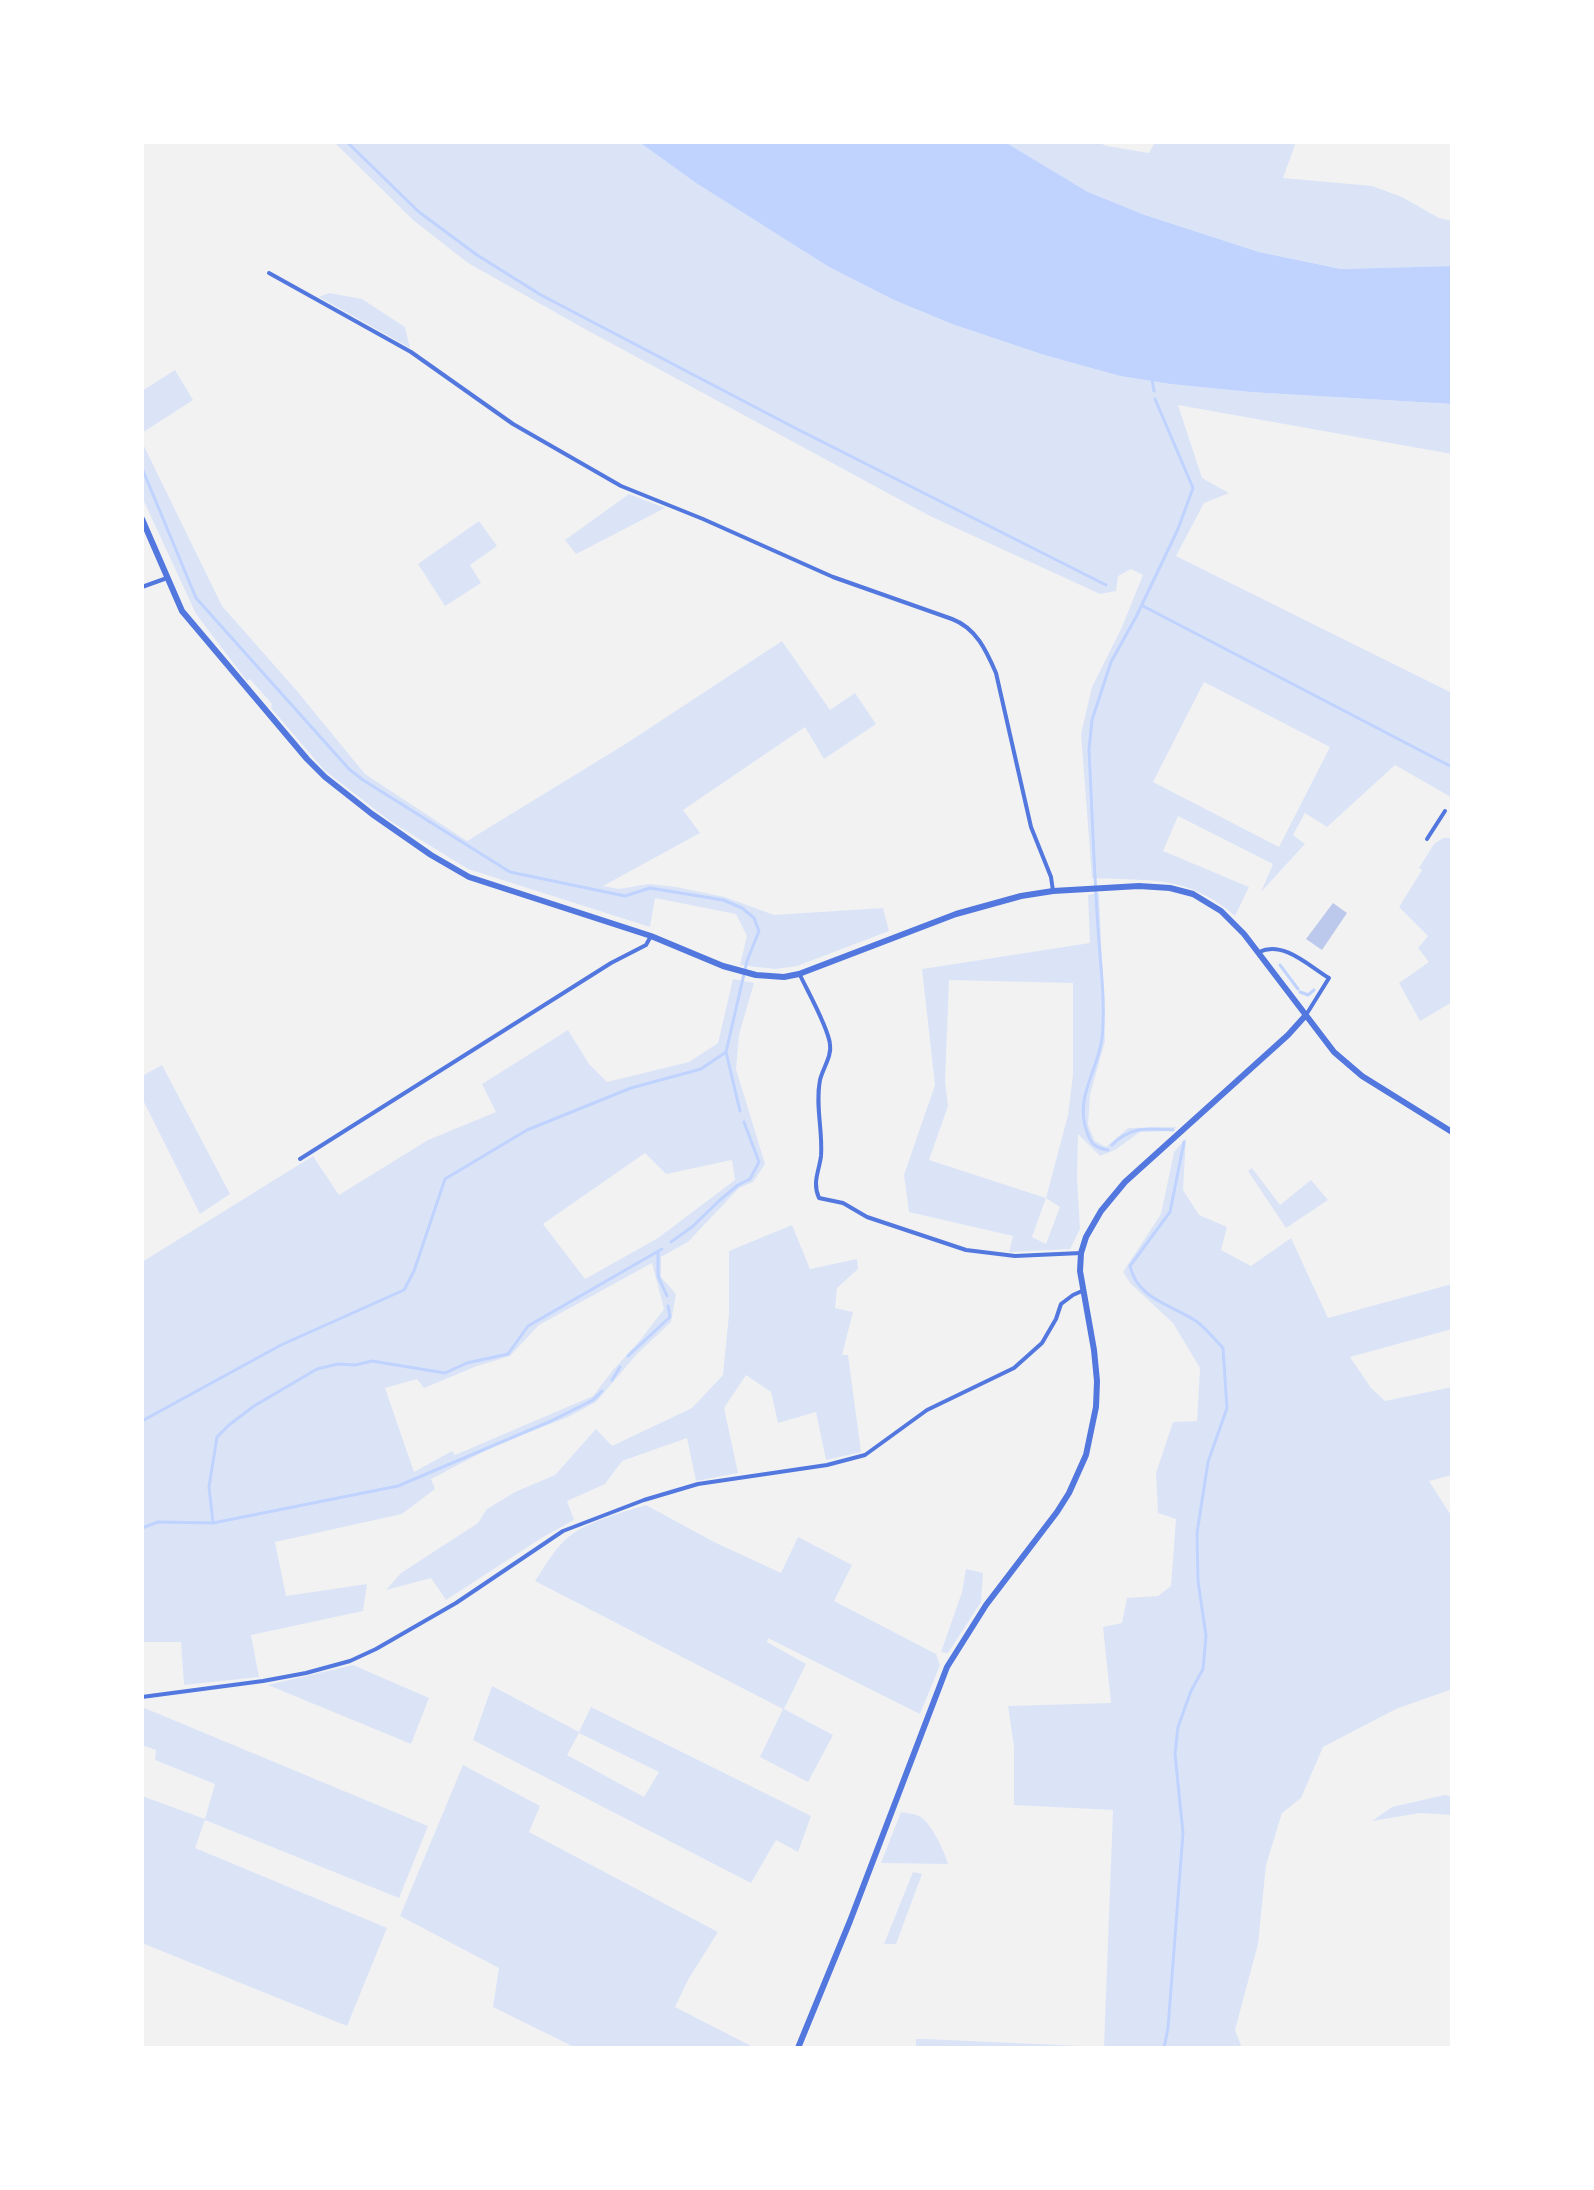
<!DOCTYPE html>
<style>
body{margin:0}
#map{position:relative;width:1594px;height:2190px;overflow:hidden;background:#f2f2f2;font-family:Barlow,sans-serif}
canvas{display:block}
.frame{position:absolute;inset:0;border:144px solid #fff;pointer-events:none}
</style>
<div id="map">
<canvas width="1594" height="2190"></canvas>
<div class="frame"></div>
</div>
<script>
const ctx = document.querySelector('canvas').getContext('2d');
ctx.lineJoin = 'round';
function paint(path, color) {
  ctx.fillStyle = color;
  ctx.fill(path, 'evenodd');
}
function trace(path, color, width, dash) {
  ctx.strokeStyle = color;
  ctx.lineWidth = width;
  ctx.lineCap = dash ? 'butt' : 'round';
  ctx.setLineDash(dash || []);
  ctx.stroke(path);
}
const green = new Path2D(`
 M334,142H639L696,183L829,267L894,300L952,324L1044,355L1120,376L1170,384L1250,392L1452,404V454L1178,405L1202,478L1229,493L1204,503L1176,556L1452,693V801L1449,796L1395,765L1327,827L1305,813L1293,835L1305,844L1261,892L1273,864L1178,816L1163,851L1249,887L1235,916C1188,875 1151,881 1092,878L1081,734L1092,687L1122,627L1143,575L1131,569L1118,576L1116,591L1100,594L930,516L583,328L468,263L413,220ZM1204,682L1330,747L1279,847L1153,782Z
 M1005,142H1097L1107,146L1149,153L1155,142H1296L1283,178L1372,186L1402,197L1439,218L1452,221V266L1341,269L1259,252L1145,215L1088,192Z
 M329,293L362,299L405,327L410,348L319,297Z
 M175,370L193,400L142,433V391Z
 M142,442L222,606L297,691L365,774L467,841L627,743L782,641L830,710L855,693L876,724L824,759L805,727L683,810L700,833L603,886L619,889L649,884L676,887L725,897L774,915L883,908L889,931L797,966L775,969L740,965L747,936L736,914L655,898L650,927L468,869L390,821L324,770L271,708L272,704L250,679L247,681L196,614L142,497Z
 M629,494L665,508L576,554L565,540Z
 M479,521L497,546L470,565L481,583L445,606L418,564Z
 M1443,838H1452V1002L1420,1021L1399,983L1429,962L1418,948L1428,936L1399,907L1422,870L1419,868L1434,844Z
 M1099,893L1105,1041L1090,1095L1088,1125L1095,1141L1106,1147L1128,1128L1176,1127L1173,1131L1140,1132L1115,1150L1100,1156L1078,1134L1077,1179L1080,1229L1070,1249L1009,1252L1013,1236L909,1212L904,1175L935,1085L922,969L1090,943L1088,895ZM949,980L1073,983V1075L1068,1115L1046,1198L929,1160L948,1106L945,1081ZM1046,1198L1060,1207L1046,1244L1032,1237Z
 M733,979L754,983L739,1035L736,1069L765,1164L753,1182L739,1188L688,1242L661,1257V1277L676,1294L671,1322L637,1354L596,1402L568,1417L496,1445L431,1479L435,1489L402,1514L275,1542L286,1596L367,1584L363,1611L251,1635L259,1677L184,1685L181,1642H142V1262L313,1156L339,1195L428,1140L496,1112L482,1084L568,1030L589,1064L607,1082L689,1062L718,1043ZM645,1153L666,1174L732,1160L735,1180L658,1238L585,1279L543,1224ZM652,1263L664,1309L641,1339L613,1370L593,1396L455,1455L452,1451L414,1472L385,1388L417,1379L424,1388L477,1366L510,1356L539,1325Z
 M162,1065L230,1194L200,1214L142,1098V1076Z
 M1186,1138L1183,1190L1199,1215L1227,1227L1221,1250L1251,1266L1291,1238L1328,1318L1452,1284V1329L1350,1357L1371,1388L1385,1401L1452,1387V1475L1429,1481L1452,1517V1689L1396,1709L1323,1747L1301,1798L1282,1813L1266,1865L1258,1944L1235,2030L1242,2048H916V2039H925L1104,2047L1113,1810L1014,1805V1747L1008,1706L1111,1703L1103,1627L1122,1623L1127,1598L1158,1596L1171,1586L1176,1519L1158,1513L1156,1473L1173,1422L1197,1421L1200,1368L1173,1323L1131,1284L1123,1272L1161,1214L1174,1152Z
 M1252,1168L1280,1205L1311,1180L1328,1200L1286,1228L1248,1171Z
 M792,1225L810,1269L857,1259L858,1269L837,1288L835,1308L853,1312L842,1355H848L861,1452L826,1460L816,1412L778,1423L771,1392L746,1375L724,1408L738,1473L696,1481L687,1438L622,1461L605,1484L567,1501L574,1520L543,1537L446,1600L431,1578L386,1590L401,1573L478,1523L487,1509L515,1492L555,1475L596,1429L612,1446L692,1408L723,1375L729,1314V1251Z
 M646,1505L714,1542L781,1573L798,1537L852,1565L834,1601L936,1654L940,1665L920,1714L768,1638L767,1642L806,1664L784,1709L833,1735L808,1782L760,1757L783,1709L535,1581C544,1568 553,1551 565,1540C584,1522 621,1513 646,1505Z
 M966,1569L983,1573L981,1602L948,1653L941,1652L962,1592Z
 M353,1665L429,1698L411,1744L268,1685Z
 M492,1686L579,1732L591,1707L811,1816L798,1852L776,1840L751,1883L473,1740ZM579,1733L659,1772L644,1797L567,1755Z
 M142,1707L428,1826L399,1898L205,1820L195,1848L387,1928L347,2026L142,1943V1796L205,1819L215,1784L155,1760L156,1750L142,1745Z
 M463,1765L540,1806L529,1832L718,1932L689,1978L675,2007L755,2048H655L651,2046L650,2048H576L493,2007L499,1968L400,1916Z
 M1445,1795L1452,1797V1815L1420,1813L1372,1821L1392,1807Z
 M901,1812C907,1813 916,1814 921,1817C932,1825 945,1852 948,1864L881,1863Z
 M913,1872L922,1874L896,1944H884Z`);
const water = new Path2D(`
 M639,142H1005L1088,192L1145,215L1259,252L1341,269L1452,266V404L1250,392L1170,384L1120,376L1044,355L952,324L894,300L829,267L696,183Z`);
const stream = new Path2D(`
 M347,142L419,212L477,255L541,295L797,429L1106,585
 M1152,379L1154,391
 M142,468L196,598L349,769L363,780L510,872L625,896L650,888L723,900L742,908L754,918L759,931L747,961L726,1052L740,1111
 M1143,606L1452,767
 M1280,965L1298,989
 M1300,992L1308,995L1314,990
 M1112,1145C1131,1126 1148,1128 1173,1130
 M1108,1150C1095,1148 1091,1144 1087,1132C1074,1098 1098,1071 1102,1038C1106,1003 1100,963 1098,928C1094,869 1092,809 1089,750L1092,720L1111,662L1136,617L1178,529L1193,488L1155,399
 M671,1242L692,1227L720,1200L738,1185L750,1179L759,1162L744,1122
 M658,1252V1276L667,1296
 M628,1356L670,1317L668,1306
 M612,1380L620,1367
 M142,1421L281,1345L404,1290L414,1271L445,1179L527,1130L631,1088L701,1069L726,1052
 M213,1523L209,1487L217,1437L229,1425L254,1406L317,1369L338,1364L355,1365L372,1361L445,1373L467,1363L508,1354L528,1326L662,1249
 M142,1528L158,1522L213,1523L398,1486L551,1421L593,1400L602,1391
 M1164,2048L1168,2028L1183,1833L1175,1754L1178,1727L1191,1691L1203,1669L1206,1636L1198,1581L1197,1533L1208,1462L1227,1408L1223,1348C1215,1340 1206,1328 1196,1321C1172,1305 1137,1299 1130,1266L1170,1212L1184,1142`);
const building = new Path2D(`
 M1333,903L1347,913L1322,950L1306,939Z`);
const minor = new Path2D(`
 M269,273L411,352L513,424L621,486L703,519L833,577L952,619C976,628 986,650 996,673L1031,827L1051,877L1053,891
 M142,587L167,578
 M1427,839L1445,811
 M1259,952C1283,940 1309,966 1329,978L1306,1015
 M800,975C808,992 828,1027 830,1044C832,1056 823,1068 820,1080C815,1105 823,1131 821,1156C819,1172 812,1182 819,1198L843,1203L867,1217L966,1250L1015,1256L1081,1253
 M300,1159L611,963L646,945L651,936
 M142,1697L263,1681L306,1673L350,1661L376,1649L456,1603L563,1531L644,1500L698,1484L827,1465L865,1455L927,1410L1014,1368L1042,1343L1056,1319L1061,1304L1073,1295L1082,1291`);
const tertiary = new Path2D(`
 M142,519L182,611L307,759L325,777L372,814L431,855L469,877L651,936L723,966L756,975L784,977L799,974L956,914L1021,896L1053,891L1139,886L1170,888L1193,894L1221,911L1244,934L1334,1052L1362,1076L1452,1132
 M798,2048L850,1921L947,1667L986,1605L1057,1512L1069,1493L1086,1455L1096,1407L1097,1381L1094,1350L1080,1271L1081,1253L1086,1237L1101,1211L1125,1182L1288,1035L1306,1015`);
paint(green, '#dbe4f7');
paint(water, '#bfd3fe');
trace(stream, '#bfd3fe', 3);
paint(building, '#bdc9ec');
trace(minor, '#5277de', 4);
trace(tertiary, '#5277de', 6);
</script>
